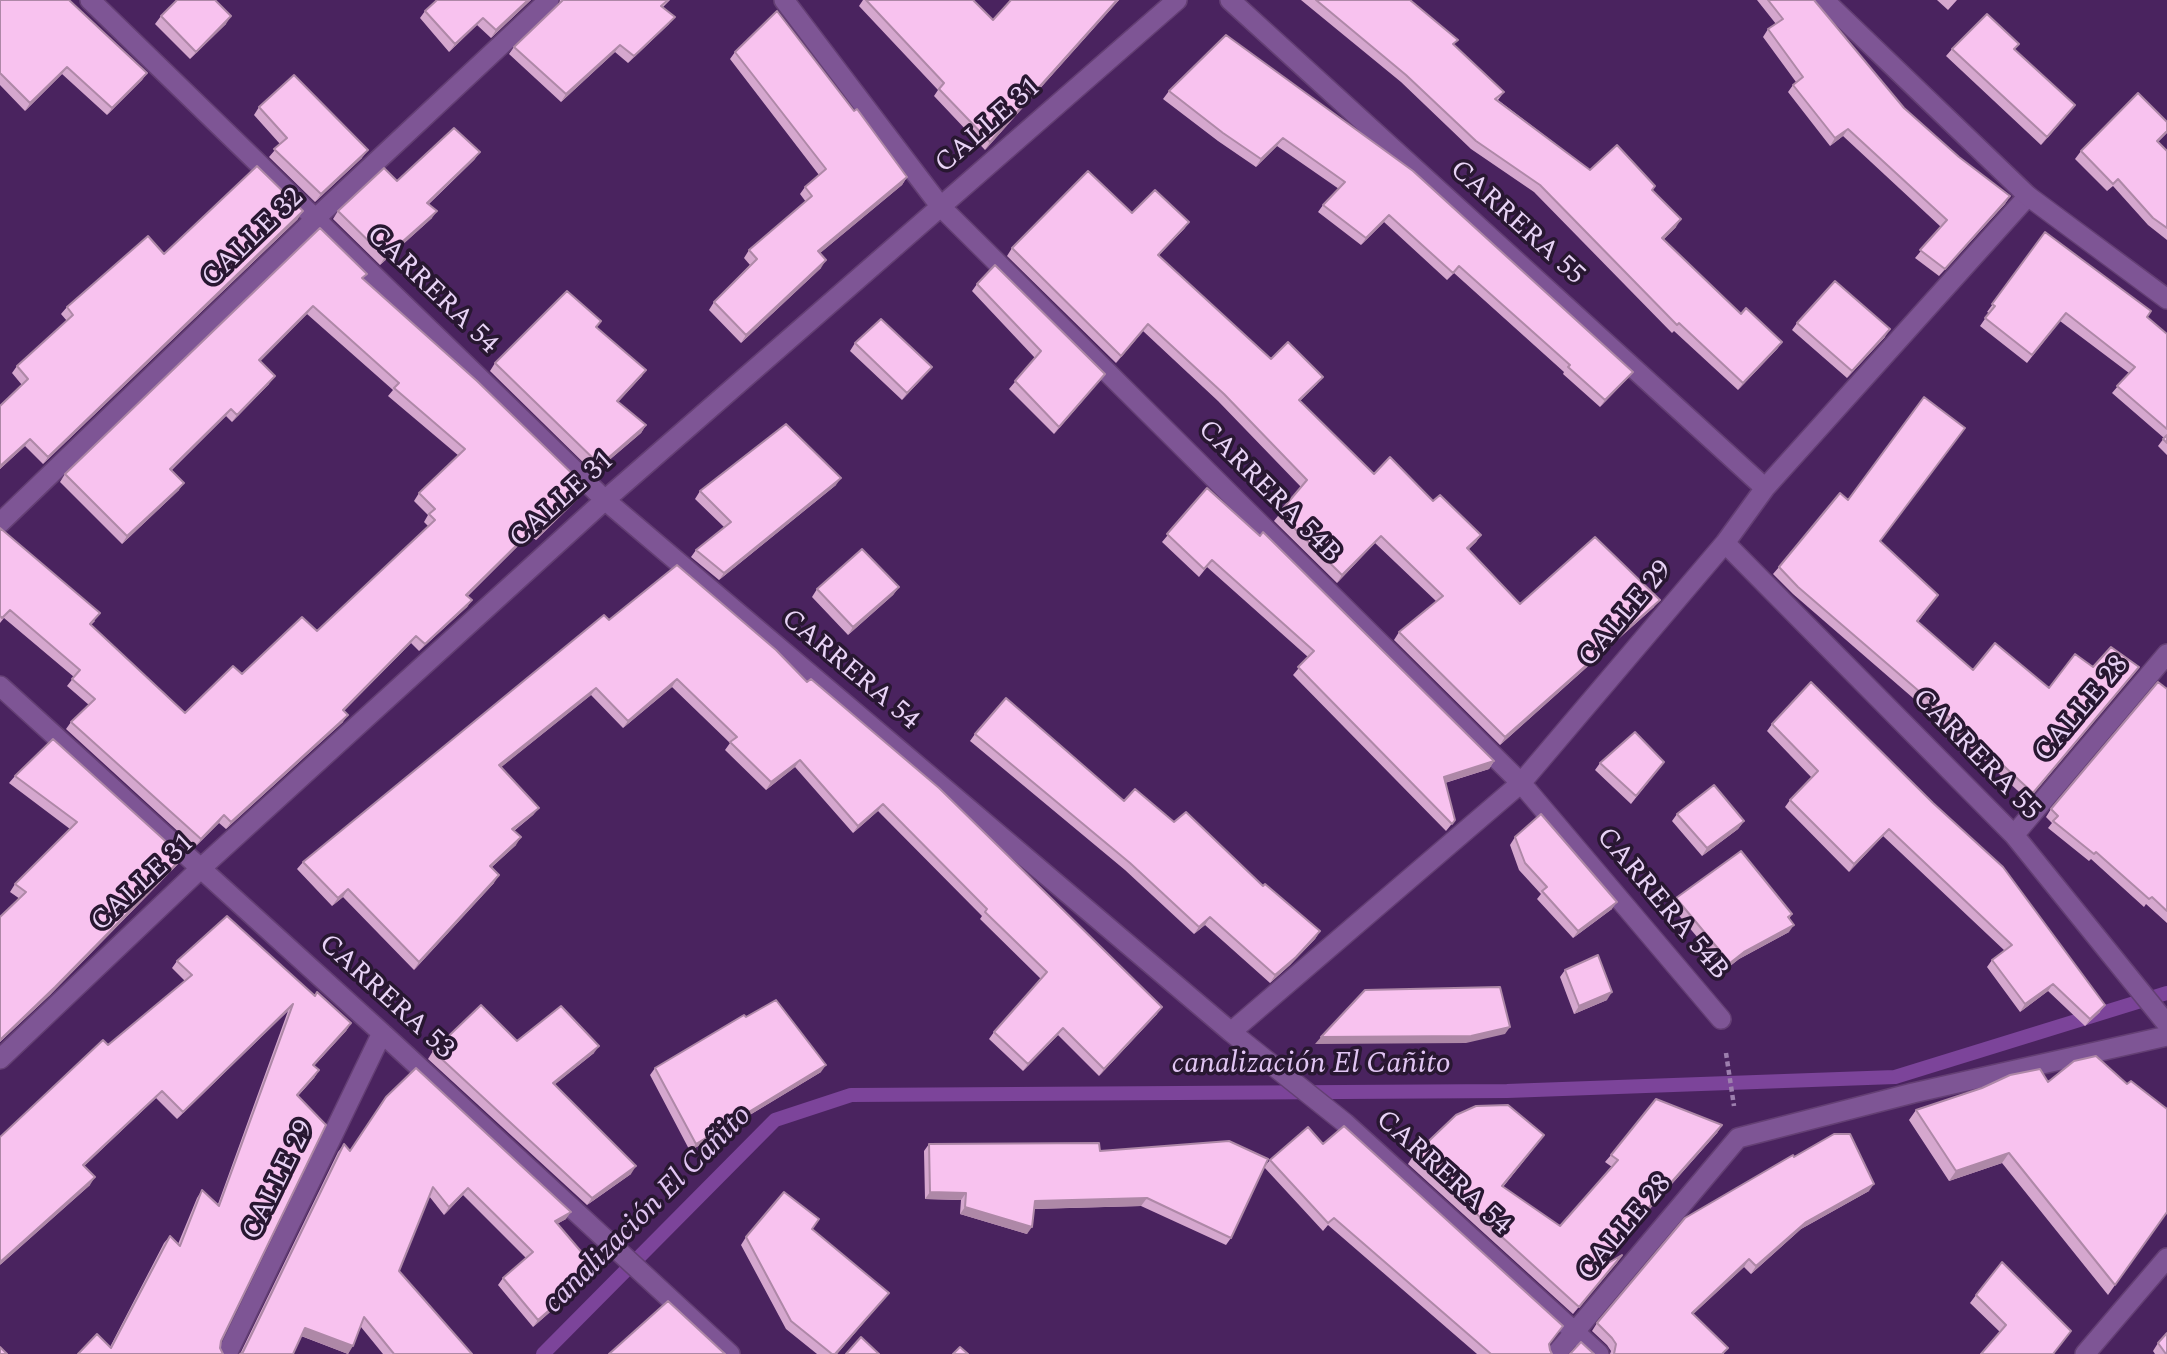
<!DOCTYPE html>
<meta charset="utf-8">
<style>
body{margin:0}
canvas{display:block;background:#4a235f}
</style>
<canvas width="2167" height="1354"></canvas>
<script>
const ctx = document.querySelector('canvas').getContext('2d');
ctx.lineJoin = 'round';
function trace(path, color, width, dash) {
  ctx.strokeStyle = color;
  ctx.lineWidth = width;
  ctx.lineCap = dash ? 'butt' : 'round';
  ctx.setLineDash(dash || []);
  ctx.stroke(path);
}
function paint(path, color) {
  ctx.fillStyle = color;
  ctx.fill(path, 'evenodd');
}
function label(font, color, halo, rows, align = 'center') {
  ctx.font = font + ' Spectral,serif';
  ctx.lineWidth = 7;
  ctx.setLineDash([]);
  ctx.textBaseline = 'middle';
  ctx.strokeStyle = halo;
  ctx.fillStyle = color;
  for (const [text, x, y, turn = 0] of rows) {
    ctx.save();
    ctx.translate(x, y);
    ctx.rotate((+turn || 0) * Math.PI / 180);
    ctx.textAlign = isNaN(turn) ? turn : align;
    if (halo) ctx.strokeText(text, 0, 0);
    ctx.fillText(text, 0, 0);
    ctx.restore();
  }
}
const stream = new Path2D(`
 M543,1354L775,1120L851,1095L1507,1091L1895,1077L2167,993`);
const path = new Path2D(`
 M1726,1053L1734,1106`);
const minor = new Path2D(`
 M90,0L605,500L1231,1032L1345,1123L1599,1354
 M784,0L941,207L1521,783L1721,1019
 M1230,0L1765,488
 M0,523L316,218L549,0
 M1725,543L2014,835L2167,1024
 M0,686L382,1033L730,1354
 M2014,835L2167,654
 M1231,1032L1521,783L1725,543L1765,488L2028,196
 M0,1059L200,869L605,500L1177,0
 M227,1354L382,1033
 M1556,1354L1738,1138L1913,1093L2167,1036`);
const tertiary = new Path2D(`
 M1824,0L2028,196L2167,299
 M2085,1354L2167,1258`);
const wall = new Path2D(`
 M0,0L147,73L142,80L107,115L62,74L25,111L0,85Z
 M437,0H531L491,38L477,25L449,52L420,18L425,11Z
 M560,0H670L663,7L669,24L628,63L615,52L561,102L509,54L514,47L559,5Z
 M863,0H973L993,20L1011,0H1119L985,150L934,96L938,90L859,6Z
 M1301,0H1410L1455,46L1504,92L1498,100L1590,170L1655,186L1652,191L1676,227L1663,240L1741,314L1782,342L1777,349L1738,390L1674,331L1672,333L1534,192L1471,149L1401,82Z
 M1757,0H1814L1904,108L1959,157L2010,196L2005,204L1939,276L1915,258L1941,227L1843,136L1830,146L1788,92L1793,85L1796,82L1763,37L1768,29L1776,24Z
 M1937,0H1957L1948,10Z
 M161,16L226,24L190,59L155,24Z
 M1226,35L1633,372L1627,379L1600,407L1563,374L1564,372L1454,273L1447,280L1384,222L1361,245L1318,212L1323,205L1339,189L1277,146L1256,167L1218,141L1163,99L1169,91Z
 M1952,49L2015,50L2069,113L2041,145L1946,56Z
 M735,52L854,111L907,177L902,185L820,253L821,268L741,343L709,310L714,302L750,265L744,258L749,250L806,202L800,194L805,187L819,175L730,59Z
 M259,107L362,158L315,202L269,157L280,144L254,115Z
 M2167,122V133L2158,142L2167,151V240L2148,225L2113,186L2107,191L2075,159L2081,151Z
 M475,159L429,204L432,218L380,265L333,219L338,211L397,181Z
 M1132,213L1189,222L1184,229L1158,256L1271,359L1317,384L1300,401L1374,474L1433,501L1481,535L1476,542L1468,550L1520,604L1654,607L1500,745L1394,640L1399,632L1437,602L1375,543L1337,583L1274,521L1301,487L1218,401L1143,331L1116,363L1007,256L1012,248Z
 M298,219L43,464L25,446L0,469V406L22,385L12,373L17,366L67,321L61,314L67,307L164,254Z
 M320,228L363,279L582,495L536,540L529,535L468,596L472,600L467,607L419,651L411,643L344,711L343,722L226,829L219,823L195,847L66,729L71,722L89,705L67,686L74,677L4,618L0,623V528L95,621L91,625L185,713L242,674L317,631L428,526L424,522L428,515L414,501L419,493L459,456L388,396L393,390L307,314L260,361L269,384L232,422L226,416L172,470L179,490L122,544L60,482L65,474Z
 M2045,232L2167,334V455L2158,446L2164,438L2112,393L2129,373L2060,321L2027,363L1980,326L1989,313L1987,312Z
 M977,284L1105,374L1054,434L1009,389L1035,358L972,291Z
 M1797,323L1885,337L1847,378L1792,330Z
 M597,328L646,370L641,377L618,402L646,425L641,433L594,473L490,371L495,363Z
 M855,343L926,374L902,400L850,351Z
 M836,485L719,580L691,557L696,550L724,527L695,499L700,491Z
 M1207,488L1494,761L1489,769L1445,783L1455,820L1446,831L1293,675L1308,657L1207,567L1199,577L1162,542Z
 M1880,541L1938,595L1918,622L1973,670L2049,688L2093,667H2139L2028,800L1973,750L1793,594L1773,574L1779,567Z
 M899,587L893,595L848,635L812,597L817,589Z
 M609,620L807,682L1157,1014L1099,1076L1058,1035L1023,1071L989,1039L994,1032L1041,979L980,919L982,916L878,811L853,833L795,767L766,790L725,750L730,743L672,687L623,728L591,695L501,767L539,808L533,815L514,831L516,845L492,867L494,883L414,970L343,897L332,906L297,869L303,862Z
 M2167,689V923L2146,904L2144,907L2091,859L2089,861L2048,828L2052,823L2046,817L2051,809Z
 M1772,724L2100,1012L2085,1026L2048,991L2020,1012L1987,967L1992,960L2005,951L1883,836L1849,872L1785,807L1790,800L1812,778L1767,731Z
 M975,734L1174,822L1263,886L1320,931L1315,939L1290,965L1270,983L1205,925L1194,934L1125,870L970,741Z
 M1664,762L1631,804L1595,770L1600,763Z
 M15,776L178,864L50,995L0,1042V917L20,899L10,892L15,884L70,829L9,783Z
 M1677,814L1744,821L1738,829L1702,856L1672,821Z
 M1515,837L1612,909L1573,938L1537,899L1541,894L1519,870L1510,845Z
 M1676,898L1792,914L1789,919V932L1739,959L1725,970L1671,906Z
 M177,961L315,996L351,1023L346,1031L314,1066L319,1070L314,1078L298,1096L221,1341L220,1348L110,1347L164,1243L170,1236L178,1244L197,1198L202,1190L218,1204L288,1011L177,1119L156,1098L84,1166L90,1185L0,1265L185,981L172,968Z
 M1565,970L1607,1000L1574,1014L1560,977Z
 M517,1041L594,1053L555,1084L631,1174L587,1205L428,1059L433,1051Z
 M655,1068L821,1072L690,1151L650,1075Z
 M2048,1082L2167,1212L2108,1295L2002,1163L1949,1181L1909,1120L1916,1110Z
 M1722,1125L1717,1133L1594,1272L1622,1255L1573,1314L1408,1164L1413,1156L1539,1142L1503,1187L1560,1226L1612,1167L1605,1162L1611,1155Z
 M344,1144L350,1151L566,1219L557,1224L596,1269L591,1276L533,1327L498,1285L503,1278L526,1258L463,1195L444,1215L429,1196L399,1271L472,1354H383L361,1327L348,1354L301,1336L240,1354L338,1152Z
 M929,1144L1100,1151L1264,1167L1270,1160L1323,1144L1549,1344L1550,1350L1552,1354H1477L1328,1225L1323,1231L1264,1167L1231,1238L1226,1245L1141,1206L1034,1209L1027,1234L960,1214L961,1200L925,1199L924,1151Z
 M1794,1157L1869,1191L1801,1229L1751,1274L1744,1267L1693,1314L1724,1354H1610L1611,1351L1607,1345L1592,1331L1597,1323Z
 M746,1237L883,1300L837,1354H817L786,1329L741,1245Z
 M1976,1295L2071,1331L2000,1332L1970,1303Z
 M2158,1343L2167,1354H2155L2153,1351Z`);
const shadedWall = new Path2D(`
 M528,0H531L491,38L496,30Z
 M1117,0H1119L985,150L990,142Z
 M231,16L226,24L190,59L196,52Z
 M675,17L669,24L628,63L634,56Z
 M483,18L477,25L449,52L455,44Z
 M620,45L615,52L561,102L566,94Z
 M67,67L62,74L25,111L30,103Z
 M147,73L142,80L107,115L112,108Z
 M2075,105L2069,113L2041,145L2047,137Z
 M1848,129L1843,136L1830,146L1835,138Z
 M1283,138L1277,146L1256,167L1261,159Z
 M368,150L362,158L315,202L321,194Z
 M480,152L475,159L422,210L427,203Z
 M907,177L902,185L813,259L818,251Z
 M2010,196L2005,204L1939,276L1945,269Z
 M303,211L298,219L43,464L48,457Z
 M437,211L432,218L380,265L385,257Z
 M1389,215L1384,222L1361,245L1366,238Z
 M1681,219L1676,227L1657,246L1662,238Z
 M1189,222L1184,229L1152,262L1158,255Z
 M826,260L821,268L741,343L746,335Z
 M313,306L307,314L254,368L259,360Z
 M1148,324L1143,331L1116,363L1121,356Z
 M1890,329L1885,337L1847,378L1852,371Z
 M1782,342L1777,349L1738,390L1743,383Z
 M932,367L926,374L902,400L907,393Z
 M646,370L641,377L612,409L617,401Z
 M1633,372L1627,379L1600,407L1605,400Z
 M1105,374L1099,382L1054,434L1059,427Z
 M275,376L269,384L232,422L237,415Z
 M1323,377L1317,384L1294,407L1299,400Z
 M231,409L226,416L165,476L170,469Z
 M646,425L641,433L594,473L600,465Z
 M30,439L25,446L0,469V466Z
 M841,478L836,485L719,580L724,573Z
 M184,483L179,490L122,544L127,536Z
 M587,488L582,495L536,540L541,533Z
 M534,528L529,535L461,602L466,595Z
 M1481,535L1476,542L1461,556L1467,548Z
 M1381,536L1375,543L1337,583L1342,575Z
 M899,587L893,595L848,635L853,627Z
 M472,600L467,607L419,651L425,644Z
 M1660,600L1654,607L1500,745L1505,737Z
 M416,636L411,643L337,717L343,710Z
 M2139,667L2133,675L2028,800L2033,793Z
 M677,679L672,687L623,728L628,721Z
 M596,688L591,695L494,773L499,765Z
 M348,715L343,722L226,829L231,822Z
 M800,760L795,767L766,790L771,782Z
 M1494,761L1489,769L1438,785L1444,777Z
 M883,804L878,811L853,833L858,826Z
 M539,808L533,815L507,836L512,829Z
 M224,815L219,823L195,847L201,839Z
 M1744,821L1738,829L1702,856L1707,848Z
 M1889,829L1883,836L1849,872L1854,864Z
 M521,837L516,845L485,873L490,866Z
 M183,857L178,864L50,995L0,1042V1040Z
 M499,875L494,883L414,970L419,962Z
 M348,889L343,897L332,906L338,898Z
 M1617,902L1612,909L1573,938L1578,931Z
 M1210,917L1205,925L1194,934L1199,927Z
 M1794,925L1789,932L1739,959L1725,970L1730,963L1744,952Z
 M1320,931L1315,939L1290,965L1270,983L1275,975Z
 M2053,984L2048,991L2020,1012L2025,1004Z
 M1612,992L1607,1000L1574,1014L1579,1006Z
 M293,1004L288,1011L177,1119L183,1112Z
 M2105,1005L2100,1012L2085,1026L2090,1019Z
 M1162,1007L1157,1014L1099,1076L1104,1069Z
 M351,1023L346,1031L308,1072L313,1065Z
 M1510,1027L1505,1034L1466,1043L1315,1044L1321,1037Z
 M1063,1028L1058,1035L1023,1071L1028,1064Z
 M599,1046L594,1053L548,1090L553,1083Z
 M826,1065L821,1072L690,1151L696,1144Z
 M319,1070L314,1078L292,1102L297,1095Z
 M162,1091L156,1098L78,1172L83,1165Z
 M1722,1125L1717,1133L1586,1281L1591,1273Z
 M2009,1153L2002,1163L1949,1181L1956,1171Z
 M636,1166L631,1174L587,1205L592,1198Z
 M95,1177L90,1185L0,1265V1262Z
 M1874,1184L1869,1191L1801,1229L1751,1274L1756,1266L1806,1222Z
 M468,1188L463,1195L444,1215L449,1207Z
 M930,1192L966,1193L961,1200L925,1199Z
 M1147,1198L1141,1206L1029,1209L1035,1201Z
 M965,1207L1032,1227L1027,1234L960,1214Z
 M571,1212L566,1219L549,1228L555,1221Z
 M1622,1255L1617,1263L1573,1314L1579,1307Z
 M1749,1259L1744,1267L1687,1320L1692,1313Z
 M596,1269L591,1276L533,1327L538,1320Z
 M889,1293L837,1354H835Z
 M305,1328L353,1346L348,1354L299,1335Z`);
const building = new Path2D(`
 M0,0H69L147,73L112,108L67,67L30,103L0,73Z
 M177,0H215L231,16L196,52L161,16Z
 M437,0H528L496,30L483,18L455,44L425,11Z
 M563,0H668L661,6L675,17L634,56L620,45L566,94L514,47Z
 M866,0H973L993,20L1011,0H1117L990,142L939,89L944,83Z
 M1316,0H1410L1458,40L1453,44L1504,92L1495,99L1590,170L1617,145L1655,186L1652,190L1681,219L1662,238L1741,314L1746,308L1782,342L1743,383L1679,323L1677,325L1540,185L1476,141L1406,75Z
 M1768,0H1814L1904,108L1959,157L2010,196L1945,269L1920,250L1947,220L1848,129L1835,138L1793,85L1803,77L1768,29L1783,19Z
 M777,11L854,111L857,109L907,177L818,251L826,260L746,335L714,302L757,259L749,250L812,196L805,187L826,169L735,52Z
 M1987,14L2019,44L2014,49L2075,105L2047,137L1952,49Z
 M1226,35L1413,171L1633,372L1605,400L1568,367L1570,365L1459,266L1453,273L1389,215L1366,238L1323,205L1345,182L1283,138L1261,159L1223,133L1169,91Z
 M294,75L368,150L321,194L274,149L287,138L259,107Z
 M2138,93L2167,122V131L2157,141L2167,151V228L2153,218L2118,179L2113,184L2081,151Z
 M454,128L480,152L427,203L437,211L385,257L338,211L384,168L397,181Z
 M257,166L303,211L48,457L30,439L0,466V406L28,379L17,366L73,315L67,307L148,236L164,254Z
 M1088,171L1132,213L1155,190L1189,222L1158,255L1271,359L1288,342L1323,377L1299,400L1374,474L1390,457L1433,501L1440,495L1481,535L1467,548L1520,604L1595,537L1660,600L1505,737L1399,632L1443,596L1381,536L1342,575L1279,513L1307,480L1224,394L1148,324L1121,356L1012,248Z
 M320,228L367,274L362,278L477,381L587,488L541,533L534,528L466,595L472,600L425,644L416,636L343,710L348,715L231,822L224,815L201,839L71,722L95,699L72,679L80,670L10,610L2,618L0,616V528L100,613L90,624L185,713L233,666L242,674L302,617L317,631L435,520L429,514L435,509L419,493L465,449L394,388L399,383L313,306L259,360L275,376L237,415L231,409L170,469L184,483L127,536L65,474Z
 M2045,232L2151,311L2147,317L2167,334V429L2117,386L2135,367L2066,313L2032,355L1985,318L1995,306L1992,304Z
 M995,265L1105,374L1059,427L1015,381L1041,351L977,284Z
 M1835,281L1890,329L1852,371L1797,323Z
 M567,291L601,321L596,327L646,370L617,401L646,425L600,465L495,363Z
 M881,319L932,367L907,393L855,343Z
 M1924,397L1965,428L1880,541L1938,595L1917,621L1973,670L1995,643L2049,688L2075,654L2093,667L2111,647L2139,667L2033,793L1978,742L1798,587L1779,567L1840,493L1848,500Z
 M786,424L841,478L724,573L696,550L731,522L700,491Z
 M2167,435V443L2163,439Z
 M1207,488L1260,536L1263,532L1494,761L1444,777L1455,820L1452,824L1298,667L1314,651L1212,560L1204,569L1167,534Z
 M862,549L899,587L853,627L817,589Z
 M677,565L776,650L807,682L811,679L939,788L1162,1007L1104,1069L1063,1028L1028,1064L994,1032L1047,972L985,912L987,909L883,804L858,826L800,760L771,782L730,742L737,737L677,679L628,721L596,688L499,765L539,808L512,829L521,837L490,866L499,875L419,962L348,889L338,898L303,862L604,615L609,620Z
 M1811,682L1933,803L2003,867L2105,1005L2090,1019L2053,984L2025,1004L1992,960L2012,945L1889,829L1854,864L1790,800L1818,771L1772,724Z
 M2158,682L2167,689V911L2152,897L2149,899L2096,852L2094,854L2053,821L2058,816L2051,809Z
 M1006,698L1124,801L1135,789L1174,822L1186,812L1263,886L1265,884L1320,931L1296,957L1275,975L1210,917L1199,927L1130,863L975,734Z
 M1635,732L1664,762L1636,796L1600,763Z
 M53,739L183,857L55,987L0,1040V917L26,892L15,884L77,822L15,776Z
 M1714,785L1744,821L1707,848L1677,814Z
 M1541,814L1617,902L1578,931L1542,891L1547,887L1525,863L1515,837Z
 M1741,851L1792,914L1788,917L1794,925L1744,952L1730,963L1676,898Z
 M227,916L315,996L317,992L351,1023L313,1065L319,1070L297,1095L326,1125L221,1341L220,1348L223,1354H78L97,1334L111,1348L170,1236L180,1246L202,1190L219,1206L293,1004L183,1112L162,1091L83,1165L95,1177L0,1262V1137L103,1040L108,1045L192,975L177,961Z
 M1598,955L1612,992L1579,1006L1565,970Z
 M1500,987L1510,1027L1471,1036L1321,1037L1365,990Z
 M776,1000L826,1065L696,1144L655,1068L744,1015L746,1017Z
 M481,1005L517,1041L561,1006L599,1046L553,1083L636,1166L592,1198L433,1051Z
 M2096,1056L2127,1084L2131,1081L2167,1109V1212L2115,1285L2009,1153L1956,1171L1916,1110L1982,1088L2010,1075L2040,1069L2048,1082L2074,1061Z
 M416,1068L571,1212L555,1221L596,1269L538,1320L503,1278L533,1252L468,1188L449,1207L433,1187L399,1271L472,1354H394L364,1317L353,1346L305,1328L293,1354H240L243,1352L344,1144L350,1151L386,1097Z
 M1656,1099L1722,1125L1591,1273L1622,1255L1579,1307L1413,1156L1456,1115L1476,1106L1508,1105L1544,1135L1502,1186L1560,1226L1618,1160L1611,1155Z
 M1344,1126L1563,1326L1549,1344L1550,1350L1552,1354H1491L1334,1218L1328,1223L1270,1160L1308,1127L1323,1144Z
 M1834,1134H1850L1874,1184L1806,1222L1756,1266L1749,1259L1692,1313L1728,1348L1722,1354H1614L1616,1344L1612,1338L1597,1323L1685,1218L1793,1155L1794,1157Z
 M1229,1141L1268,1159L1231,1238L1147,1198L1035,1201L1032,1227L965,1207L966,1193L930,1192L929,1144L1099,1143L1100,1151Z
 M784,1192L819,1219L812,1229L889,1293L835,1354H832L791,1321L746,1237Z
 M2002,1262L2071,1331L2053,1354H1981L2006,1325L1976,1295Z
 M668,1301L725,1354H609Z
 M2167,1333V1354H2166L2158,1343Z
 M861,1337L879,1354H846Z
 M1581,1342L1594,1354H1570Z
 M0,1347L7,1354H0Z
 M960,1347L968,1354H953Z`);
const streetNames = [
 ["CALLE 31",989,127,-41],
 ["CARRERA 55",1516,224,42],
 ["CALLE 32",254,239,-44],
 ["CARRERA 54",431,291,44],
 ["CARRERA 54B",1268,493,45],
 ["CALLE 31",563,501,-42],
 ["CALLE 29",1627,615,-50],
 ["CARRERA 54",849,671,40],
 ["CALLE 28",2083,710,-50],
 ["CARRERA 55",1975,756,46],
 ["CALLE 31",144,884,-43],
 ["CARRERA 54B",1661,905,50],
 ["CARRERA 53",385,998,42],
 ["CARRERA 54",1442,1174,42],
 ["CALLE 29",280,1181,-64],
 ["CALLE 28",1626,1229,-50]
];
const waterNames = [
 ["canalización El Cañito",1311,1066],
 ["canalización El Cañito",649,1211,-45]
];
trace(stream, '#7c449a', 14);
trace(minor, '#643f74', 22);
trace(tertiary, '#643f74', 22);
trace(path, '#9d7fae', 4.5, [5, 3.5]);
trace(minor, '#7e5595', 19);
trace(tertiary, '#7e5595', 19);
paint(wall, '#d5a7ce');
paint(shadedWall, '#ae88a7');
paint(building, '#f8c2ef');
trace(building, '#ae88a7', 2);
label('28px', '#e8d3f6', '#281731', streetNames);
label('italic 30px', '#e1c5f3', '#281731', waterNames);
</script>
